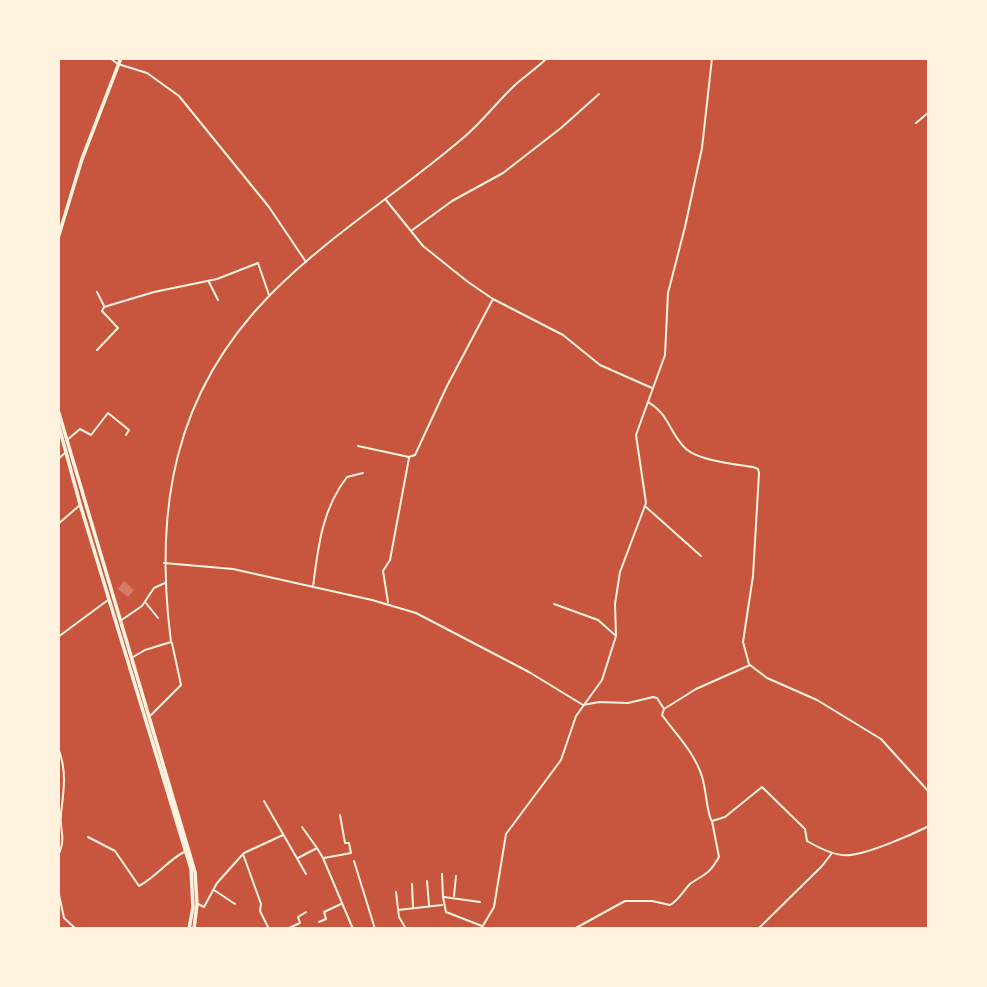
<!DOCTYPE html>
<style>
body{margin:0}
#map{position:relative;width:987px;height:987px;overflow:hidden;background:#c8553d;font-family:Ubuntu,sans-serif}
canvas{display:block}
.frame{position:absolute;inset:0;border:60px solid #fff3e0;pointer-events:none}
</style>
<div id="map">
<canvas width="987" height="987"></canvas>
<div class="frame"></div>
</div>
<script>
const ctx = document.querySelector('canvas').getContext('2d');
ctx.lineJoin = 'round';
function paint(path, color) {
  ctx.fillStyle = color;
  ctx.fill(path, 'evenodd');
}
function trace(path, color, width, dash) {
  ctx.strokeStyle = color;
  ctx.lineWidth = width;
  ctx.lineCap = dash ? 'butt' : 'round';
  ctx.setLineDash(dash || []);
  ctx.stroke(path);
}
const building = new Path2D(`
 M124,581L134,590L128,597L118,589Z`);
const minor = new Path2D(`
 M110,58L118,64L147,73L179,96L269,207L306,262
 M916,123L929,112
 M386,200L423,246L468,282L493,299L563,335L600,365L652,388
 M411,231L452,201L503,173L561,128L599,94
 M209,282L218,300
 M97,292L104,306
 M97,350L118,328L102,311L104,307L154,292L217,279L258,263L269,295
 M648,402C669,414 669,432 685,448C698,461 735,464 753,467L758,469L759,473L753,576L743,642L749,664
 M67,440L80,429L91,435L108,413L129,430L126,435
 M358,446L409,457L415,455L447,386L493,299
 M58,459L65,453
 M646,507L701,556
 M58,524L80,505
 M164,563L233,569L372,600L416,613L529,672L583,705L599,702L628,703L653,697L657,698L664,709L696,689L750,665L767,678L817,700L881,739L929,792
 M313,587C318,547 322,509 347,477L363,473
 M388,602L383,571L390,560L409,458
 M146,603L158,618
 M554,604L598,620L615,635
 M120,621L142,606L154,588L165,583
 M58,637L108,600
 M133,657L145,650L171,642C154,510 173,394 270,295C328,236 400,192 463,138C482,122 497,102 515,85C525,76 537,68 547,58
 M664,709L662,715C675,733 692,750 700,771C707,787 705,804 711,820
 M151,715L181,685L172,643
 M58,748C67,770 64,790 61,813C59,832 67,836 58,856
 M264,801L306,874
 M88,837L115,851L139,886C156,877 167,861 184,852
 M317,848L323,858L353,929
 M244,853L283,835
 M298,858L317,848L302,827
 M324,858L351,853L349,843H345L340,815
 M354,861L375,929
 M442,874L443,897L446,912L482,926
 M427,881L429,905
 M412,884L413,907
 M58,890L64,918L76,929
 M214,890L235,904
 M396,892L399,917L406,929
 M454,896L456,876
 M444,897L480,902
 M198,904L204,907L217,883L243,854L261,904L260,911L269,929
 M398,910L442,905
 M319,922L326,919L324,912L341,904
 M287,929L300,923L298,917L306,912
 M481,929L494,907L506,834L561,760L576,716L602,680L616,636L615,604L620,572L646,503L636,435L665,355L668,293L685,227L702,148L712,58
 M574,929L625,901H652L670,905C679,900 683,891 690,884C705,873 708,876 719,857L712,821L725,817L762,787L805,829L807,841C819,848 836,857 850,855C870,853 911,835 929,826
 M758,929L822,866L832,853`);
const primary = new Path2D(`
 M58,238L82,159L121,58
 M58,410L195,872L197,904L194,929
 M58,423L80,504L191,869L193,907L189,929`);
paint(building, '#d67c66');
trace(minor, '#fff3e0', 2);
trace(primary, '#fff3e0', 3.5);
</script>
